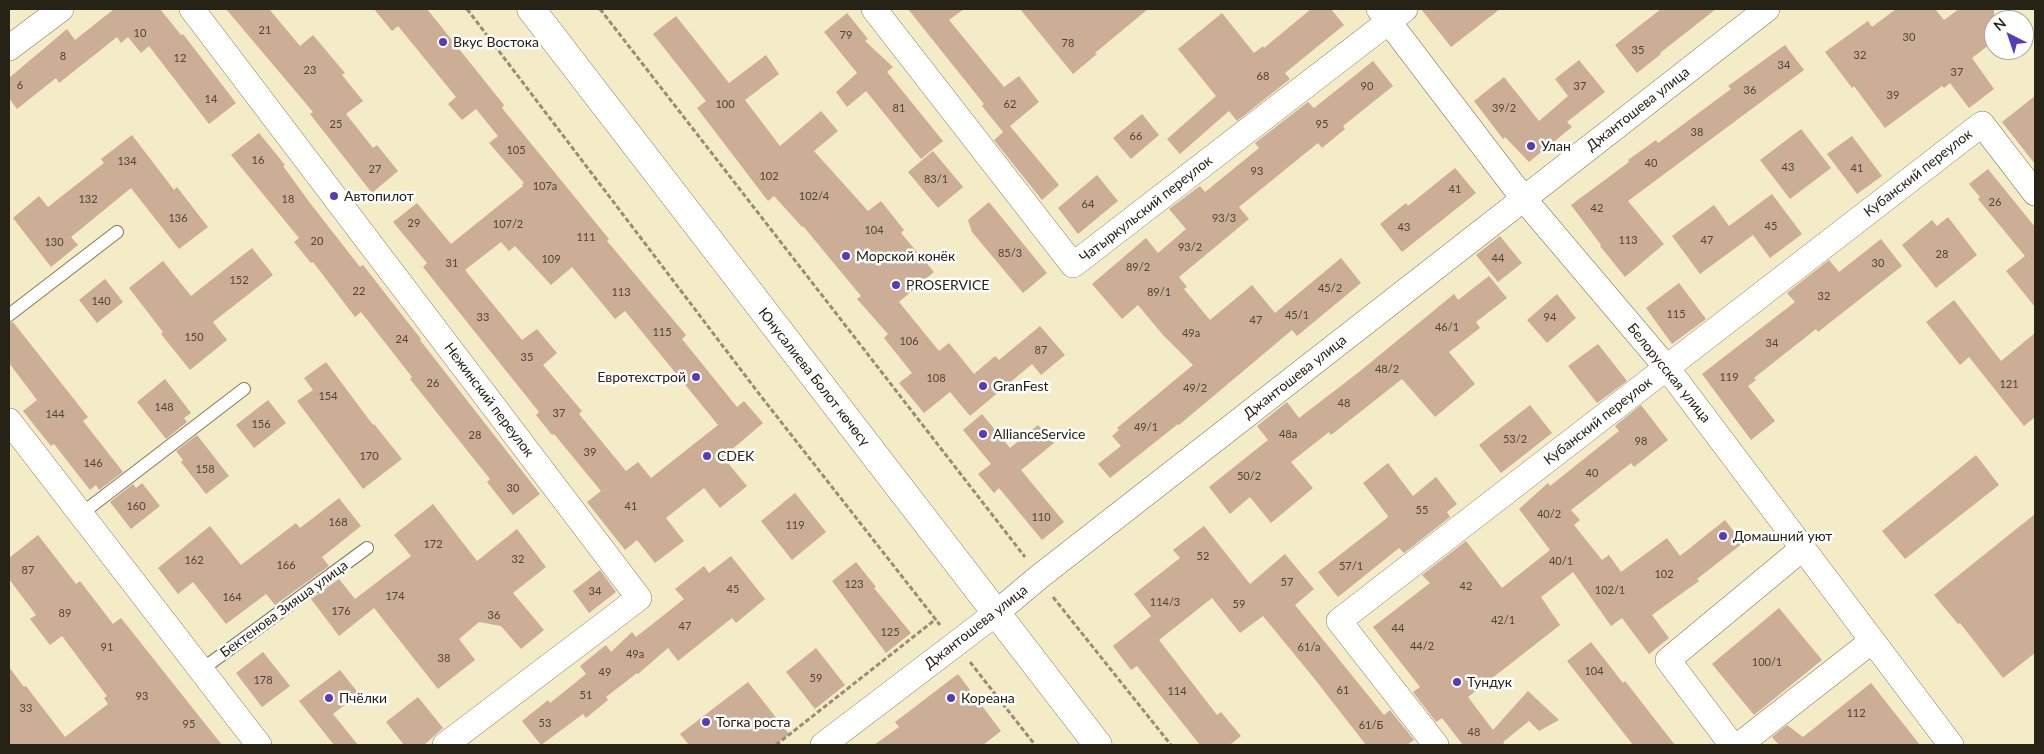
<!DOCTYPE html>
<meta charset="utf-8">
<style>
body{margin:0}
#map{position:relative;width:2044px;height:754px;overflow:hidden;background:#f4ebc7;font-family:Lato,sans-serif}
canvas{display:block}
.frame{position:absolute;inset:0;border:10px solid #262215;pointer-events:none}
.north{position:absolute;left:1984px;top:10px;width:50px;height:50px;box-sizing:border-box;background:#fff;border:1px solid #a8a7a1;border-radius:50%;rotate:319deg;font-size:14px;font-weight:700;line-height:20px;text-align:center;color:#262215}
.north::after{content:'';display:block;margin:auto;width:18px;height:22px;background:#553db5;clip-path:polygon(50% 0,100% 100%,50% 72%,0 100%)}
</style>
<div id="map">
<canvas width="2044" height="754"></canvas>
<div class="frame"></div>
<div class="north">N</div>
</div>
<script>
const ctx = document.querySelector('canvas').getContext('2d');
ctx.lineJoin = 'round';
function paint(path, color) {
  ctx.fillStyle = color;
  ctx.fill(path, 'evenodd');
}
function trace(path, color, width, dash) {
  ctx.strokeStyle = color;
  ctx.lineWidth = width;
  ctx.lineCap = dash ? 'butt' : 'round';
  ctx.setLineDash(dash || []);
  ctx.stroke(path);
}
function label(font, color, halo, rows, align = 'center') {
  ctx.font = font + ' Lato,sans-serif';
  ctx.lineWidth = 5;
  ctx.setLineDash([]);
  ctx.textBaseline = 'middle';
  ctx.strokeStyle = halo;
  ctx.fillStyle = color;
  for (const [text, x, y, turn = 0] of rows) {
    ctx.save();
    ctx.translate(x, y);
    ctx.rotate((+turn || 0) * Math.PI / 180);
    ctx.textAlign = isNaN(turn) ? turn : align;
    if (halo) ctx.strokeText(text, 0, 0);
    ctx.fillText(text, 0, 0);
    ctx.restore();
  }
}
const building = new Path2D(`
 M114,9H160L181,35L183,34L236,103L209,124L149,46L141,53L128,37L121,43L117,37L59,83L56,78L17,109L9,98V78L67,29L75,40Z
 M226,9H269L300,46L313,35L345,73L342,75L363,101L346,114L373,148L377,145L398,171L372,193L310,114L313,112Z
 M374,9H427L504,105L502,108L609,239L607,241L686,335L682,339L737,407L744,401L763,423L723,457L747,486L720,508L704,488L666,518L684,541L655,563L637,540L625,550L587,502L601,491L554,434L552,435L536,415L539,412L423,267L427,263L393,222L417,203L451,244L523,186L522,184L524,183L489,143L498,136L476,109L462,120L448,104L456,97L398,26L392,31ZM501,242L509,251L515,246L551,285L572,267L615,319L625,311L718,425L651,478L638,462L626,471L579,414L582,411L543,365L557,353L537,329L522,340L465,270Z
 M908,9H964L949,20L1004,87L1019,76L1039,102L1010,126L1059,185L1042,200L994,140L1003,132L982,106L984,104Z
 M1020,9H1148L1095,53L1097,54L1073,74Z
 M1311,9H1331L1344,25L1285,73L1290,79L1237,121L1229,111L1180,154L1167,139L1216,96L1178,49L1222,13L1254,53L1263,46L1264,48Z
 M1421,9H1500L1451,47Z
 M1661,9H1716L1660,53L1661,54L1637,73L1615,45Z
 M1896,9H1935L1944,20L1959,9H1994V41L1972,58L1994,89L1969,108L1950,83L1944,88L1942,86L1885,128L1854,86L1852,88L1825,52L1868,21L1872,27Z
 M847,13L868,39L865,41L893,67L887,72L943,141L921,159L866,91L847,107L836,92L857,73L824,32Z
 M676,16L729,83L766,55L779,74L745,100L780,146L821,111L838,131L814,151L868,211L881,201L904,230L901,233L934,272L899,302L939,351L949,343L974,374L995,356L999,360L1040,326L1065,355L1041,375L1032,364L970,416L950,392L924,413L899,383L912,373L884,338L888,334L857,299L861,296L803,226L802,227L774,196L768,201L697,108L706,101L653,34Z
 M1785,45L1804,70L1628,201L1664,244L1625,277L1600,246L1601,245L1571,205L1629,162L1628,160L1656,140L1658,143L1731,89L1728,86Z
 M1579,60L1605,92L1567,122L1572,127L1529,162L1505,137L1503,139L1474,101L1504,77L1539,121L1568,96L1555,79Z
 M1373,61L1393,86L1343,126L1345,129L1322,148L1318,143L1239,207L1249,219L1179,277L1187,287L1184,289L1210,320L1252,285L1275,313L1341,258L1361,283L1297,336L1292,330L1179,425L1178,424L1110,478L1098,464L1121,446L1112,436L1119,430L1117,428L1193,365L1163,335L1138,305L1122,319L1092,284L1146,238L1158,253L1186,229L1169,209L1200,186L1205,192L1259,148L1255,143L1308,102L1314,108Z
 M2035,96V164L2002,122Z
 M1142,114L1159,135L1131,159L1113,138Z
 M1801,129L1831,168L1790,199L1760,160Z
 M259,133L285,165L283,166L310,203L360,267L363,265L406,320L421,339L420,340L540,494L513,515L487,482L490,479L410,379L412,377L361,312L355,317L313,262L311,263L294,242L299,238L231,155Z
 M132,135L174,190L177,187L208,227L179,249L131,188L71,237L78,245L51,267L13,218L39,196L48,207L104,163L101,159Z
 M1852,136L1882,176L1857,194L1827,154Z
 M933,151L963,187L938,208L908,172Z
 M1455,168L1476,193L1402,252L1380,224L1406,203L1408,206Z
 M1988,169L2035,227V307L2006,271L2025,256L1978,199L1980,197L1969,184Z
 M1097,175L1118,201L1078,234L1058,208Z
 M1772,194L1802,234L1770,258L1753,235L1700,274L1672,236L1714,205L1729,226Z
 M989,202L1047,273L1023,293L972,232L968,220Z
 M1948,217L1977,255L1936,288L1902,245L1932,220L1937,226Z
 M1500,236L1522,263L1498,282L1476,255Z
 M1881,239L1902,266L1818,332L1816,329L1754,378L1756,380L1748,386L1775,421L1751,440L1702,374L1795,302L1787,293L1829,260L1839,272Z
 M252,248L273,275L213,322L227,340L190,370L161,334L163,332L129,288L163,261L191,296Z
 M1489,276L1507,298L1476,322L1480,328L1449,352L1475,384L1435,417L1402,379L1331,435L1329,432L1291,462L1313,488L1271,523L1250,497L1230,514L1209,487L1268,440L1257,426L1287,402L1299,418L1359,372L1454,294L1458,300Z
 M105,279L123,302L97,323L79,300Z
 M1679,283L1706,319L1672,344L1646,308Z
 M1557,294L1576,318L1547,343L1527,320Z
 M1954,300L2001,361L2035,333V417L2024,426L1969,357L1960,365L1926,322Z
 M13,322L88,417L83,421L123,472L99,490L96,485L90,490L54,444L51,446L23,411L37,400L9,363V323Z
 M1598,344L1627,381L1597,403L1568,366Z
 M326,362L373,425L374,424L402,459L363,489L297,401L313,390L304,378Z
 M165,379L191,413L184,418L187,422L166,439L137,402Z
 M268,400L286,423L254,448L236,425Z
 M1530,405L1552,433L1501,473L1479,445Z
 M1641,405L1668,440L1634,467L1631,463L1571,510L1580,520L1574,525L1602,560L1609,555L1621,572L1667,538L1680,556L1725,520L1743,543L1697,579L1699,581L1652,615L1669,638L1649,654L1622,618L1611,626L1573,572L1541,597L1560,625L1468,697L1493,730L1528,691L1559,720L1539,731L1529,721L1503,742L1505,745H1463L1442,718L1436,722L1413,692L1420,687L1373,627L1430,583L1422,575L1466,541L1502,588L1550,550L1519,509L1548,483L1550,486L1619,431L1615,426Z
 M982,414L1010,448L1038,425L1054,443L1021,470L1064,522L1042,540L999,488L994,493L978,474L991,464L963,430Z
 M197,435L229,476L206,494L181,462L183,460L176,451Z
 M1976,455L1999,485L1905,559L1882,531Z
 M1388,463L1413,496L1436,477L1457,504L1447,512L1450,517L1404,553L1399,548L1338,597L1318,572L1387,518L1388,516L1363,483Z
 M142,483L160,506L131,529L110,502L133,484L136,488Z
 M795,493L826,532L792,560L761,521Z
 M339,498L361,526L322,557L329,566L275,605L266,594L226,624L193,582L178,594L158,568L210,526L241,565L296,523L300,528Z
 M433,504L477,561L517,529L546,567L513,593L544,630L521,649L501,626L479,622L459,639L475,660L438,689L374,608L339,636L311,599L339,579L355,599L411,556L394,535Z
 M2035,514V653L2003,678L1960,623L1958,624L1934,595Z
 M1204,526L1250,584L1285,554L1314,589L1295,605L1384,715L1390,710L1414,740L1407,745H1366L1313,677L1263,616L1240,633L1212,598L1159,640L1217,715L1221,712L1241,736L1230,745H1200L1137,666L1131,670L1113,646L1151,616L1134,594L1180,558L1173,550Z
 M38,535L76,584L80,581L113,624L121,618L222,745H9V667L24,687L26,686L65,737L108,704L104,698L107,696L62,636L50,645L30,619L36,615L9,579V558Z
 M731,556L765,599L736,623L732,618L678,661L668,648L638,674L637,673L606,697L608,700L586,718L583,714L541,745L522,721L548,700L550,703L586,674L580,666L606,645L611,652L632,632L636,637L684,599L675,589L704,566L709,573Z
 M856,562L876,587L874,588L911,633L886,653L832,581Z
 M600,570L616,592L589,613L573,591Z
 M1779,608L1822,660L1754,715L1712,664Z
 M1591,642L1623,683L1625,681L1675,745H1633L1567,661Z
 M816,648L845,685L815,709L786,672Z
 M263,652L290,686L262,707L236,673Z
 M340,670L359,694L333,714L358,745H334L299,701Z
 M958,674L1001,731L983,745H874L899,727L895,722Z
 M748,682L789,734L775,745H689L680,734Z
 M1871,683L1920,745H1779L1772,737L1787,725L1803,737Z
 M418,697L443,728L424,745H404L386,722Z`);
const path = new Path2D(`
 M467,9L760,395L940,625
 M600,9L1025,557
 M1053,597L1171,745
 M970,662L1035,745
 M776,745L936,619`);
const lane = new Path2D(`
 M9,315L117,232
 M81,514L244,389
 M201,670L367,548`);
const street = new Path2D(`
 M192,9L639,598L445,745
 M874,9L1073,265L1405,9
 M1379,9L1523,198L1667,368L1951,745
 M9,48L61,9
 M9,421L259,745
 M823,745L995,614L1039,577L1767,9
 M1436,745L1339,621L1982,124L2035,193
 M1732,745L1668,660L1803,548
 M1739,745L1872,641`);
const primary = new Path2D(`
 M531,9L1098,745`);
const markers = [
 [443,42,5,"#553db5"],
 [1531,146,5,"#553db5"],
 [334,196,5,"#553db5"],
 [846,256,5,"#553db5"],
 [896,285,5,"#553db5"],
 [696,377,5,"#553db5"],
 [983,386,5,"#553db5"],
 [983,434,5,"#553db5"],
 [707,456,5,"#553db5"],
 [1723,536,5,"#553db5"],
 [1457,682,5,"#553db5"],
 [329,698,5,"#553db5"],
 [951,698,5,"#553db5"],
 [706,722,5,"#553db5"]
];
const numberNames = [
 ["21",265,30],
 ["10",140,33],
 ["79",846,35],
 ["30",1909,37],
 ["78",1068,43],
 ["35",1638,50],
 ["32",1860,55],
 ["8",63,56],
 ["12",180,58],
 ["34",1784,65],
 ["23",310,70],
 ["37",1957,72],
 ["68",1263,76],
 ["6",20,85],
 ["90",1367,86],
 ["37",1580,86],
 ["36",1750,90],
 ["39",1893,95],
 ["14",211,99],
 ["100",725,104],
 ["62",1010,104],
 ["81",899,108],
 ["39/2",1504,108],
 ["25",336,124],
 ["95",1322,124],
 ["38",1697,132],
 ["66",1136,136],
 ["105",516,150],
 ["16",258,160],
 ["134",127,161],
 ["40",1651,163],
 ["43",1788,167],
 ["41",1857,168],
 ["27",375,169],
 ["93",1257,171],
 ["102",769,176],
 ["83/1",936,179],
 ["107а",545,186],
 ["41",1455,189],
 ["102/4",814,196],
 ["132",88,199],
 ["18",288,199],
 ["26",1995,202],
 ["64",1088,204],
 ["42",1597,208],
 ["136",178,218],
 ["93/3",1224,218],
 ["29",414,223],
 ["107/2",508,224],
 ["45",1771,226],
 ["43",1404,227],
 ["104",874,230],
 ["111",586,237],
 ["113",1628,240],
 ["47",1707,240],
 ["20",317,241],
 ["130",54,242],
 ["93/2",1190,247],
 ["85/3",1010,253],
 ["28",1942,254],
 ["44",1498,258],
 ["109",551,259],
 ["31",452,263],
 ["30",1878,263],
 ["89/2",1138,267],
 ["152",239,280],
 ["45/2",1330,288],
 ["22",359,291],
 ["113",621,292],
 ["89/1",1159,292],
 ["32",1824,296],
 ["140",101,301],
 ["115",1676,314],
 ["45/1",1297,315],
 ["33",483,317],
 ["94",1550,317],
 ["47",1256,320],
 ["46/1",1447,327],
 ["115",662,332],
 ["49а",1191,333],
 ["150",194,337],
 ["24",402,339],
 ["106",909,341],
 ["34",1772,343],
 ["87",1041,350],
 ["35",527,357],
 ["48/2",1387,369],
 ["119",1729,377],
 ["108",936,378],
 ["26",433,383],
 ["121",2009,384],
 ["49/2",1195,388],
 ["154",328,396],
 ["48",1344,403],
 ["148",164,407],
 ["37",559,413],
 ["144",55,414],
 ["156",261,424],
 ["49/1",1146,427],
 ["48а",1288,434],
 ["28",475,435],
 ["53/2",1515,439],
 ["98",1641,441],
 ["39",590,452],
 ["170",369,456],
 ["146",93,463],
 ["158",205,469],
 ["40",1592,473],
 ["50/2",1249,476],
 ["30",513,488],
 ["160",136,506],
 ["41",631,506],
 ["55",1422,510],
 ["40/2",1549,514],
 ["110",1041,517],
 ["168",338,522],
 ["119",795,525],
 ["172",433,544],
 ["52",1203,556],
 ["32",518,559],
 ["162",194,560],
 ["40/1",1561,561],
 ["166",286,565],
 ["57/1",1351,566],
 ["87",28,570],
 ["102",1664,574],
 ["57",1287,582],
 ["123",854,584],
 ["42",1466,586],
 ["45",733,589],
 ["102/1",1610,590],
 ["34",595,591],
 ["174",395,596],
 ["164",232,597],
 ["114/3",1165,602],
 ["59",1239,604],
 ["176",341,611],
 ["89",65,613],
 ["36",494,615],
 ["42/1",1503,620],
 ["47",685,626],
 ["44",1398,628],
 ["125",890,632],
 ["44/2",1422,646],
 ["91",107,647],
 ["61/а",1309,647],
 ["49а",635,654],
 ["38",444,658],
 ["100/1",1767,662],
 ["104",1594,671],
 ["49",605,672],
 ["59",816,678],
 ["178",263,680],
 ["61",1343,690],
 ["114",1177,691],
 ["51",586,695],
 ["93",142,696],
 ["33",26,708],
 ["112",1856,713],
 ["53",545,723],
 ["95",189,724],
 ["61/Б",1371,725],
 ["48",1474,732]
];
const poiNames = [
 ["Вкус Востока",453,42],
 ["Улан",1541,146],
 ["Автопилот",344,196],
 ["Морской конёк",856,256],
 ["PROSERVICE",906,285],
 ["Евротехстрой",686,377,"right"],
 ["GranFest",993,386],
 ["AllianceService",993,434],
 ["CDEK",717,456],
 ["Домашний уют",1733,536],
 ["Тундук",1467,682],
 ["Пчёлки",339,698],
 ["Кореана",961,698],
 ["Тогка роста",716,722]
];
const streetNames = [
 ["Джантошева улица",1638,109,-38],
 ["Кубанский переулок",1918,173,-38],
 ["Чатыркульский переулок",1146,209,-38],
 ["Белорусская улица",1669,373,51],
 ["Юнусалиева Болот көчөсү",814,377,52],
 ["Джантошева улица",1295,377,-38],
 ["Нежинский переулок",489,400,53],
 ["Кубанский переулок",1598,421,-38],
 ["Бектенова Зияша улица",284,609,-36],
 ["Джантошева улица",976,627,-38]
];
paint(building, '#ccad95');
trace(lane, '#837a5a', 14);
trace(street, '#837a5a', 26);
trace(primary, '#837a5a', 29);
trace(path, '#968f75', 3, [5, 2.5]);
trace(lane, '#fff', 12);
trace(street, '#fff', 25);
trace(primary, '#fff', 28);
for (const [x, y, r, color] of markers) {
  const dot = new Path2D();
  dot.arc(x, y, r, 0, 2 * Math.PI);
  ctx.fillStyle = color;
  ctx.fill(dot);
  trace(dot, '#fff', 2);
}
label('11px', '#504535', null, numberNames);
label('14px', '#262215', '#fff', poiNames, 'left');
label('14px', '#262215', '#fff', streetNames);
</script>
